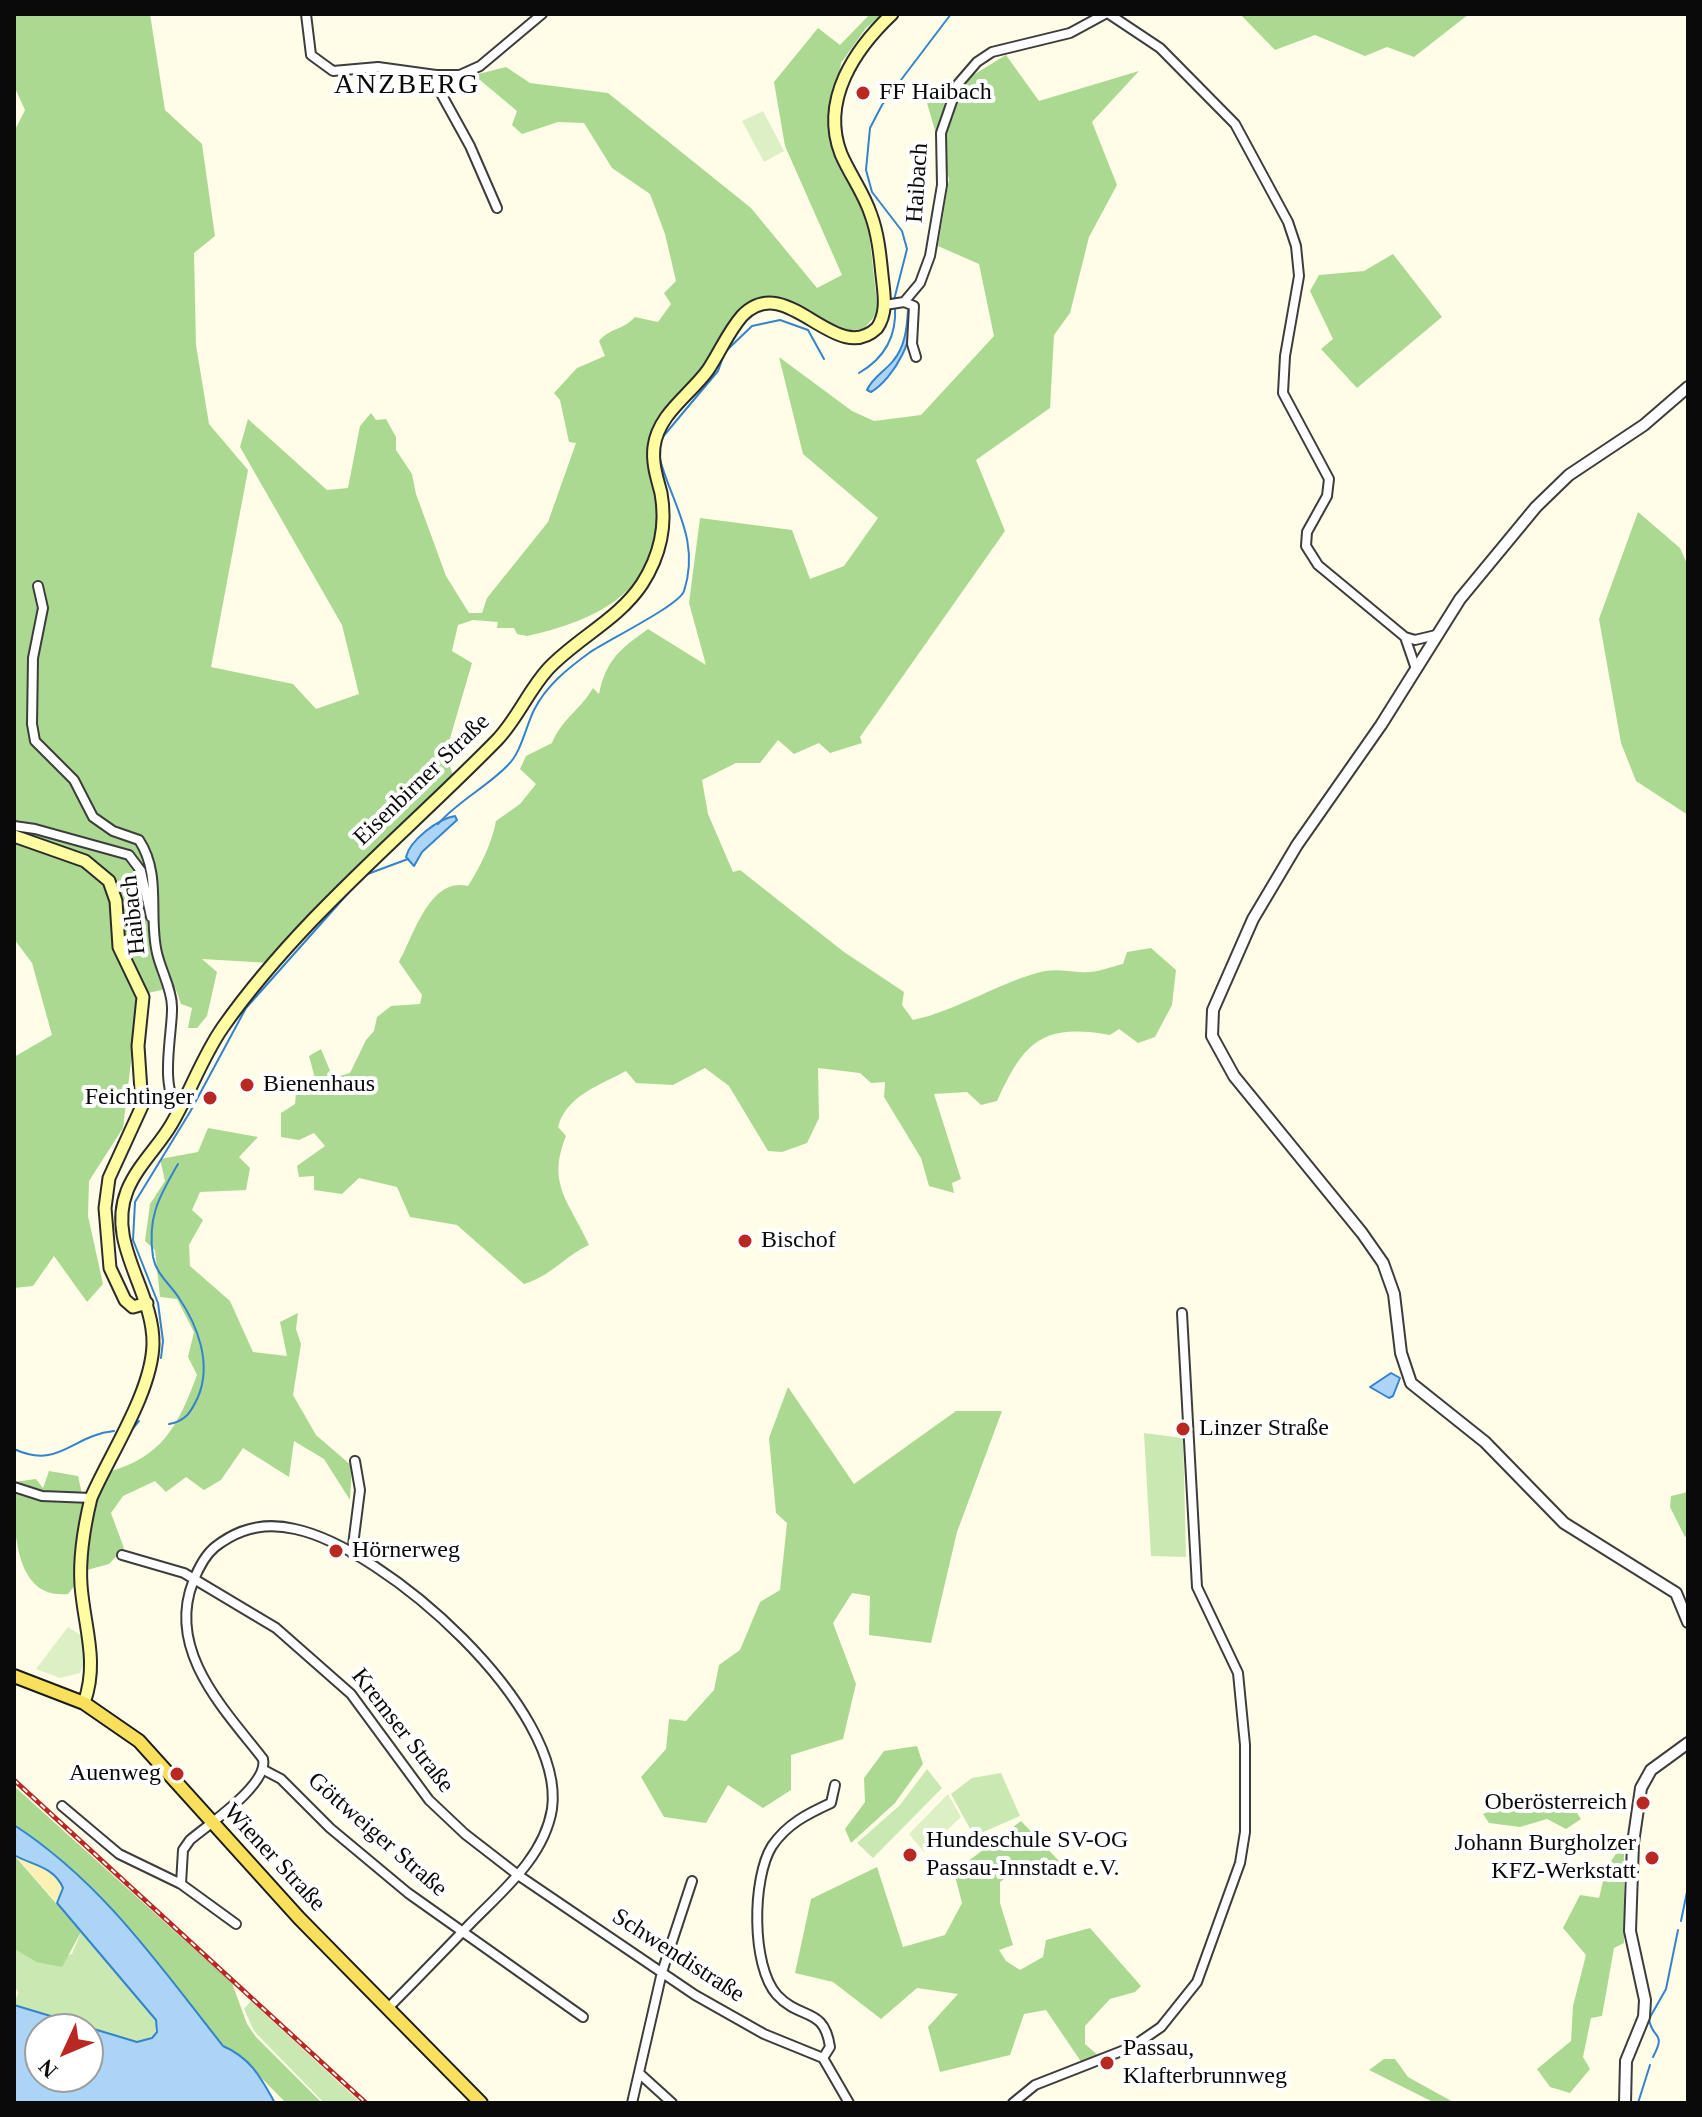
<!DOCTYPE html>
<meta charset="utf-8">
<style>
body{margin:0}
#map{position:relative;width:1702px;height:2117px;overflow:hidden;background:#fffce7;font-family:"Times New Roman",serif}
canvas{display:block}
.frame{position:absolute;inset:0;border:16px solid #0a0a0a;pointer-events:none}
.north{position:absolute;left:24px;top:2013px;width:80px;height:80px;box-sizing:border-box;background:#fff;border:2px solid #9d9d9d;border-radius:50%;rotate:226deg;font-size:22px;font-weight:700;line-height:32px;text-align:center;color:#0a0a0a}
.north::after{content:'';display:block;margin:auto;width:28px;height:36px;background:#b92823;clip-path:polygon(50% 0,100% 100%,50% 72%,0 100%)}
</style>
<div id="map">
<canvas width="1702" height="2117"></canvas>
<div class="frame"></div>
<div class="north">N</div>
</div>
<script>
const ctx = document.querySelector('canvas').getContext('2d');
ctx.lineJoin = 'round';
function paint(path, color) {
  ctx.fillStyle = color;
  ctx.fill(path, 'evenodd');
}
function trace(path, color, width, dash) {
  ctx.strokeStyle = color;
  ctx.lineWidth = width;
  ctx.lineCap = dash ? 'butt' : 'round';
  ctx.setLineDash(dash || []);
  ctx.stroke(path);
}
function label(font, color, halo, rows, align = 'center') {
  ctx.font = font + ' "Times New Roman",serif';
  ctx.lineWidth = 8;
  ctx.setLineDash([]);
  ctx.textBaseline = 'middle';
  ctx.strokeStyle = halo;
  ctx.fillStyle = color;
  for (const [text, x, y, turn = 0] of rows) {
    ctx.save();
    ctx.translate(x, y);
    ctx.rotate((+turn || 0) * Math.PI / 180);
    ctx.textAlign = isNaN(turn) ? turn : align;
    if (halo) ctx.strokeText(text, 0, 0);
    ctx.fillText(text, 0, 0);
    ctx.restore();
  }
}
const green = new Path2D(`
 M1144,1433L1183,1438L1186,1557L1151,1556Z
 M927,1769L942,1788L873,1858L857,1843L900,1805Z
 M1001,1773L1020,1816L974,1836L951,1794L972,1778Z
 M81,1932L156,2020C157,2036 152,2038 137,2043L14,2005L18,1993L14,1984V1949L36,1962L72,1954Z
 M251,2001L361,2103H324L254,2031L244,2009Z`);
const forest = new Path2D(`
 M14,14H150L165,110L202,144L215,236L194,253L196,345L209,424L248,470L211,667L293,684L316,709L359,694L342,625L240,447L248,419L327,490L348,488L360,426L371,413L376,420L386,419L396,437V450L412,474L416,494L446,576L469,613H482L487,598L548,522L576,443L569,442L560,400L554,393L577,368L605,356L599,341C610,328 623,330 635,317L658,322L671,304L664,293L676,281L665,234L650,194L612,168L584,123L558,122L522,134L512,125L517,111L474,75L506,67L530,83L608,93L751,208L817,288L842,275L785,146L774,82L818,28L840,45L870,14H883L866,28L841,63L831,139L867,214L878,312L864,329L844,331L812,312L782,302L758,301L654,429C654,448 654,466 655,484C656,498 660,513 659,527C650,597 587,623 527,636L517,634L514,628H497L498,622L473,620L458,625L452,651L472,663L446,752L453,776L270,963L202,959L217,972L207,1016L197,1028H188L192,1008L181,1004L175,987L139,995L123,1128L89,1181L88,1216L103,1284L87,1302L54,1256L33,1286L14,1288V1057L52,1035L32,963L14,939V132L25,110L14,86Z
 M1240,14H1469L1414,57L1387,47L1365,56L1315,35L1275,50Z
 M1006,55L1039,101L1139,71L1092,122L1117,185L1089,237L1070,313L1054,335L1050,408L976,460L1005,531L860,737L862,743L830,753L819,743L794,754L778,740L760,763H736L702,780L708,814L733,872L740,870L844,952L904,992L902,1005L913,1020C956,1011 994,985 1037,973C1053,968 1064,971 1080,972C1093,974 1110,967 1123,964L1127,952L1151,948L1176,970L1172,1005L1155,1037L1138,1043L1119,1029L1110,1035C1042,1023 1024,1042 997,1101L981,1105L967,1092L934,1094L961,1179L952,1183L954,1193L929,1186L921,1158L884,1097L885,1082L871,1083L860,1073L818,1068L819,1118L807,1143L782,1152L768,1151L729,1086L705,1068L673,1085L636,1083L626,1071C600,1085 566,1096 558,1127L566,1136C546,1185 570,1202 589,1245C563,1257 553,1275 524,1284L457,1225L410,1217L397,1187L359,1178L342,1194L314,1190V1176L299,1177L297,1166L325,1146L314,1133L299,1140L281,1137V1113L295,1104L297,1081L303,1082L305,1095H310L309,1085L316,1082L309,1056L321,1049L333,1078L350,1073L366,1040L374,1031L377,1017L391,1006L420,1004L422,995L399,962C414,936 429,877 468,886C480,867 492,843 496,821L520,804L536,784L520,769L526,756L552,743C561,720 581,709 593,688L599,694C606,660 620,649 648,629L706,665L689,603L700,518L792,530L810,579L844,566L878,518L803,454L779,357L852,411L874,421L921,415L994,336L979,264L938,246L949,179L927,103Z
 M1393,254L1442,317L1357,388L1321,349L1333,339L1310,291L1319,275L1364,271Z
 M1638,512L1680,548L1688,566V815L1636,781L1621,743L1599,619Z
 M208,1128L258,1137L239,1157L250,1168L246,1190L200,1192L192,1210L203,1220L189,1245L190,1266L230,1301L253,1352L287,1356L280,1322L298,1313L296,1329L301,1344L293,1395L316,1435L352,1466L350,1500L324,1459L294,1441L289,1477L243,1448L221,1480L204,1490L186,1477L166,1492L155,1481L123,1496L111,1513L124,1548L109,1564L87,1570L68,1594C11,1600 14,1521 14,1482L36,1479L43,1488L49,1471L78,1476L82,1494L93,1502L107,1472C162,1458 178,1426 197,1375L188,1357L194,1332L177,1299L160,1297L155,1250L145,1241L150,1204L165,1181L160,1159L198,1152Z
 M788,1387L854,1484L956,1411H1002L957,1532L931,1643L869,1635L870,1596L852,1593L833,1623L856,1684L843,1739L791,1755V1790L763,1808L728,1785L706,1823L664,1817L641,1777L666,1749L669,1719L686,1721L714,1690L719,1665L740,1650L760,1602L780,1590L787,1523L776,1513L769,1438Z
 M1688,1492V1536L1685,1537L1670,1507L1671,1496Z
 M917,1746L923,1764L895,1803L851,1843L845,1829L865,1802L864,1778L884,1751Z
 M14,1786L232,1983L247,2024L256,2037L322,2103H286L236,2052L223,2046L174,1984L54,1853L14,1825Z
 M1521,1800L1539,1802L1544,1810L1571,1804L1581,1819L1566,1829L1547,1819L1520,1827L1489,1823L1483,1814Z
 M1021,1821L1059,1861L1051,1870L1018,1868L1000,1882V1903L1013,1945L999,1950L1006,1961L1020,1970L1043,1957L1046,1940L1090,1928L1141,1986L1135,1992L1110,1999L1085,2026V2044L1100,2057L1082,2063L1046,2010L1024,2014L1010,2055L940,2072L928,2027L958,1994L917,1988L881,2019L833,1982L795,1973L811,1899L877,1867L903,1947L945,1935L962,1903L954,1872Z
 M1624,1850V1943L1614,1948L1602,2016L1591,2018L1583,2057L1590,2069L1570,2093L1550,2087L1537,2069L1571,2041L1573,2006L1586,1955L1563,1928L1580,1895L1599,1898L1606,1869L1617,1852Z
 M14,1855L81,1932L62,1967L36,1962L14,1949Z
 M1384,2059H1395L1408,2077L1455,2103H1435L1369,2070Z`);
const sand = new Path2D(`
 M17,1858C35,1863 55,1869 63,1887L57,1903Z`);
const pitch = new Path2D(`
 M763,111L784,151L764,162L742,121Z
 M68,1627L84,1637L86,1656L80,1673L60,1678L36,1669Z
 M948,1794L961,1817L924,1852L909,1834Z`);
const water = new Path2D(`
 M908,310C920,332 893,380 871,392L867,390C872,378 885,371 893,361C905,347 907,328 908,310Z
 M455,816L457,820L422,852L414,866L406,857C410,840 438,819 455,816Z
 M1391,1373L1400,1378L1393,1396L1389,1398L1370,1387Z
 M14,1825C102,1882 159,1965 223,2046C251,2058 261,2078 275,2103H14V2005L137,2042L152,2038L157,2032L156,2020L57,1903L63,1888C54,1866 31,1865 14,1855ZM40,2029H88V2077H40Z`);
const stream = new Path2D(`
 M894,300L907,249L902,231L872,192L866,170L870,128L882,105L951,14
 M859,373C885,358 897,336 895,306
 M661,439L718,371L725,352L752,326L780,320L808,330L824,359
 M438,824C458,801 487,787 508,765C521,753 526,726 534,710C546,686 567,669 589,653C606,641 680,605 684,591C701,539 671,503 659,456
 M365,875L408,859
 M161,1358L163,1341L158,1303L133,1240L135,1202L190,1112L246,1008L358,882
 M169,1424C186,1421 191,1412 198,1397C212,1364 198,1326 179,1298C170,1284 156,1274 153,1257C147,1217 159,1197 178,1164
 M129,1433L139,1421
 M14,1449C59,1470 72,1435 114,1431
 M1681,1921L1688,1887
 M1653,2057C1667,2031 1652,2040 1649,2019L1666,1989L1678,1930
 M1638,2103L1650,2065`);
const minor = new Path2D(`
 M306,14L311,55L333,71L378,67L436,75H460L480,66L542,14
 M1109,14L1160,48L1235,124L1288,222L1296,246L1299,276L1285,356L1283,393L1329,479L1327,496L1307,532L1306,546L1318,565L1405,637L1416,669
 M436,75L438,88L470,146L497,208
 M904,302L914,306L912,344L916,357
 M885,305L904,302L920,283L930,256L942,185L941,133L958,84L977,62L992,52L1070,33L1105,14
 M38,586L43,608L33,658L32,724L35,741L74,780L93,817L113,831L139,840C162,875 148,916 157,953C161,971 172,989 172,1007C173,1030 158,1092 180,1108
 M1405,637L1415,640L1436,635
 M14,826L35,829L129,855L141,871L151,917
 M14,1487L42,1496L91,1498
 M352,1553L360,1490L355,1461
 M122,1555L184,1573L276,1628L351,1694L429,1800L465,1834L518,1875L695,1995L764,2034L823,2058
 M264,1770L281,1779L330,1828L408,1893L583,2017
 M835,1785L831,1803C807,1814 787,1824 772,1846C752,1878 751,1966 777,1995C801,2021 824,2006 830,2047L823,2058L849,2103
 M62,1806L119,1854L181,1884L236,1924
 M181,1884L183,1850L190,1840C209,1824 269,1784 263,1759C225,1710 166,1651 193,1582C198,1569 204,1556 215,1547C239,1528 266,1522 295,1529C385,1548 566,1708 552,1809C544,1858 501,1892 469,1925C442,1953 415,1981 388,2008
 M640,2074L672,2103
 M632,2103L662,1972L692,1881
 M1013,2103L1035,2085L1132,2047L1161,2027L1197,1982L1240,1863L1245,1832V1745L1238,1673L1197,1587L1182,1313`);
const tertiary = new Path2D(`
 M1688,387L1644,425L1569,475L1536,507L1460,599L1381,725L1297,845L1253,919L1213,1010L1212,1036L1234,1076L1362,1233L1383,1263L1394,1294L1401,1353L1411,1383L1485,1442L1564,1523L1676,1593L1688,1622
 M1625,2103L1626,2061L1644,2017L1645,2000L1630,1931L1633,1843L1641,1788L1651,1770L1688,1743`);
const secondary = new Path2D(`
 M14,836L85,861L109,881L116,901L119,947L143,997L138,1046L142,1106L109,1178L105,1208L110,1268L125,1300L133,1307L147,1303
 M84,1703C99,1661 84,1627 81,1585C79,1556 84,1527 91,1498C110,1454 152,1392 153,1344C154,1291 106,1244 127,1191C137,1166 158,1147 171,1125C190,1093 202,1057 223,1027C300,918 405,834 497,740C518,718 528,691 548,669C577,638 618,620 642,584C660,556 667,526 661,493C657,478 652,463 654,447C658,414 690,395 708,370C720,352 728,332 742,316C787,269 835,368 877,328C888,312 884,294 882,275C880,255 878,234 871,215C864,193 850,175 841,154C820,100 855,49 892,14`);
const primary = new Path2D(`
 M14,1676L84,1703L139,1741L299,1918L481,2103`);
const rail = new Path2D(`
 M14,1780L366,2103`);
const markers = [
 [863,93,8,"#b92823"],
 [247,1085,8,"#b92823"],
 [210,1098,8,"#b92823"],
 [745,1241,8,"#b92823"],
 [1183,1429,8,"#b92823"],
 [336,1551,8,"#b92823"],
 [177,1774,8,"#b92823"],
 [1643,1803,8,"#b92823"],
 [910,1855,8,"#b92823"],
 [1652,1858,8,"#b92823"],
 [1107,2063,8,"#b92823"]
];
const poiNames = [
 ["FF Haibach",879,93],
 ["Bienenhaus",263,1085],
 ["Feichtinger",194,1098,"right"],
 ["Bischof",761,1241],
 ["Linzer Straße",1199,1429],
 ["Hörnerweg",352,1551],
 ["Auenweg",161,1774,"right"],
 ["Oberösterreich",1627,1803,"right"],
 ["Hundeschule SV-OG",926,1841],
 ["Passau-Innstadt e.V.",926,1869],
 ["Johann Burgholzer",1636,1844,"right"],
 ["KFZ-Werkstatt",1636,1872,"right"],
 ["Passau,",1123,2049],
 ["Klafterbrunnweg",1123,2077]
];
const streetNames = [
 ["Haibach",918,183,-86],
 ["Eisenbirner Straße",422,780,-44],
 ["Haibach",134,915,-96],
 ["Kremser Straße",402,1731,52],
 ["Göttweiger Straße",377,1835,41],
 ["Wiener Straße",274,1858,47],
 ["Schwendistraße",678,1956,33]
];
const quarterNames = [
 ["ANZBERG",407,86]
];
paint(green, '#cae8b2');
paint(forest, '#acd991');
paint(sand, '#fbf1b3');
paint(pitch, '#ddefc4');
paint(water, '#acd4f6');
trace(water, '#3383cd', 2);
trace(stream, '#3383cd', 2);
trace(minor, '#3d3d3d', 12);
trace(tertiary, '#3d3d3d', 14);
trace(secondary, '#2c2c2c', 15);
trace(primary, '#1b1b1b', 16);
trace(minor, '#fff', 8);
trace(tertiary, '#fff', 10);
trace(secondary, '#fffca2', 11);
trace(primary, '#f9e05c', 12);
trace(rail, '#b92823', 5);
trace(rail, '#fff', 2, [6]);
for (const [x, y, r, color] of markers) {
  const dot = new Path2D();
  dot.arc(x, y, r, 0, 2 * Math.PI);
  ctx.fillStyle = color;
  ctx.fill(dot);
  trace(dot, '#fff', 3);
}
label('24px', '#0a0a0a', '#fff', poiNames, 'left');
label('24px', '#0a0a0a', '#fff', streetNames);
ctx.letterSpacing = '2px';
label('28px', '#0a0a0a', '#fff', quarterNames);
ctx.letterSpacing = '0px';
</script>
